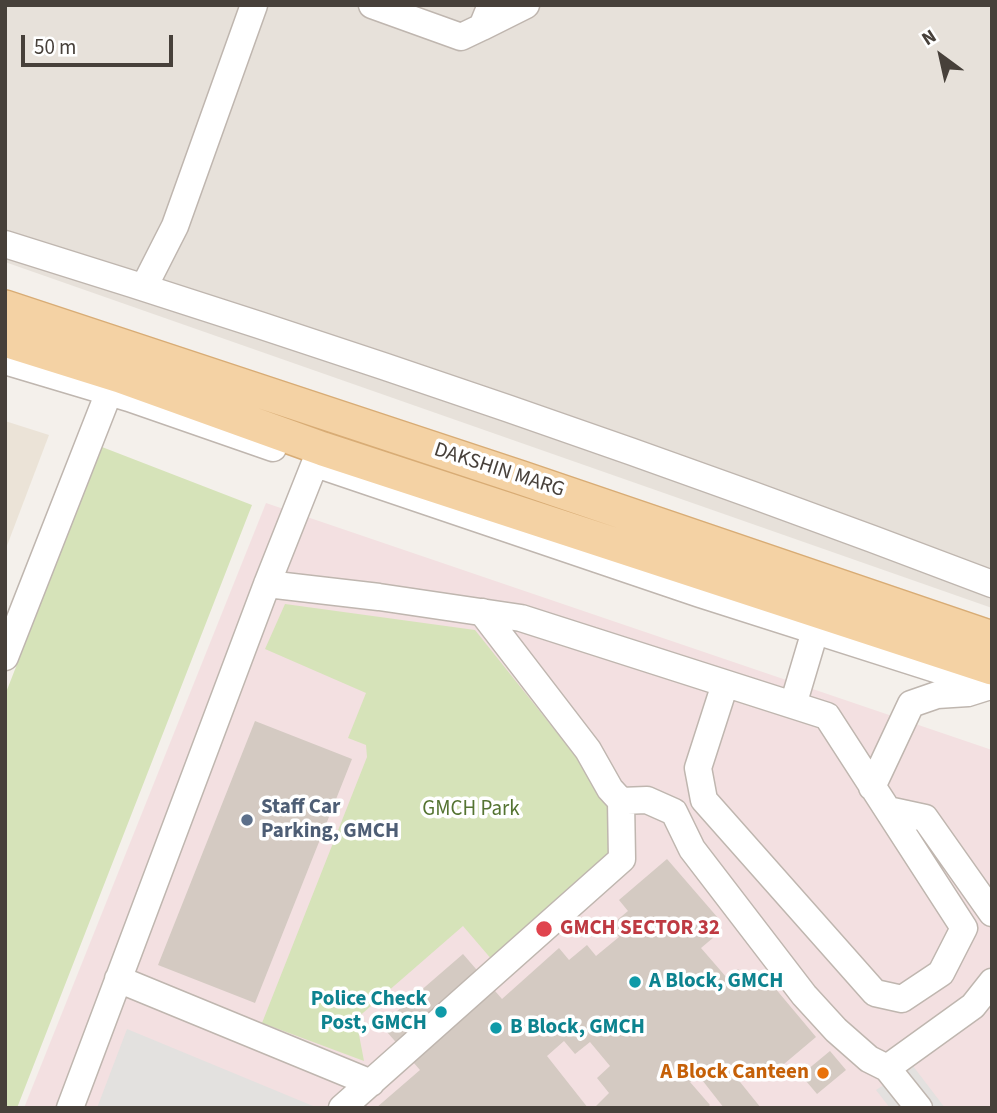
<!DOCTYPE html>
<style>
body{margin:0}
#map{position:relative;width:997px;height:1113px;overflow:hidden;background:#f4f0eb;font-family:"Source Sans 3",sans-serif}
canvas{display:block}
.frame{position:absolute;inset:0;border:7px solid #47403a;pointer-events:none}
.north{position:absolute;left:906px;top:21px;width:70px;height:70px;-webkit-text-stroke:5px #fff;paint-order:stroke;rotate:327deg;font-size:19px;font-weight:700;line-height:28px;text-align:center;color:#47403a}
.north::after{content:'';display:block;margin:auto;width:24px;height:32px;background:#47403a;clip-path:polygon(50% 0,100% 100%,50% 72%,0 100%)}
.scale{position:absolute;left:21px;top:35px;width:152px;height:32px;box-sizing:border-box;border:4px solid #47403a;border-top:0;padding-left:9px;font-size:21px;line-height:24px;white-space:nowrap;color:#47403a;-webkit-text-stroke:5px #fff;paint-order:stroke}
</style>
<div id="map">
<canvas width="997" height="1113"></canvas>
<div class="frame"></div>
<div class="north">N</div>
<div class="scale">50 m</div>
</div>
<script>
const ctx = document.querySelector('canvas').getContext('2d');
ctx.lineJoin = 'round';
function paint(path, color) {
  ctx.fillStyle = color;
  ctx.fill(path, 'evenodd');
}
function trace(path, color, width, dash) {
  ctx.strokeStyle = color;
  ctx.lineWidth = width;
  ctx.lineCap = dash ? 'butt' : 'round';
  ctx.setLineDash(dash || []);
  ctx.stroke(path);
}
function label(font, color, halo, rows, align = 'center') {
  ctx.font = font + ' "Source Sans 3",sans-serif';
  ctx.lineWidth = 7;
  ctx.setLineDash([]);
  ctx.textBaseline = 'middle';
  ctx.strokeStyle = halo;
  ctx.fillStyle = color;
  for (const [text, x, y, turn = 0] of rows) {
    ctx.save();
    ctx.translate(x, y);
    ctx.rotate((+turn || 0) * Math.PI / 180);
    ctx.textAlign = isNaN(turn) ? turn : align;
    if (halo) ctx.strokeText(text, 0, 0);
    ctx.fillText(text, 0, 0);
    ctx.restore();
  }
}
const residential = new Path2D(`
 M5,5H992V608L5,262Z`);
const education = new Path2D(`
 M5,421L49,435L5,551Z`);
const medical = new Path2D(`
 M266,503L992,750V1108H24Z`);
const green = new Path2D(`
 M102,447L252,505L17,1108H5V695Z
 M285,604L475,630L613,803V857L493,961L463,926L356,1019L364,1061L262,1023L367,757L366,745L348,738L366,693L265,649Z`);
const parking = new Path2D(`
 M127,1029L318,1108H97Z
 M913,1066L945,1108H890L876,1090Z`);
const building = new Path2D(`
 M255,721L352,759L255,1003L158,965Z
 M667,859L718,918L706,927L714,937L701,948L727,978L738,969L751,985L764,975L816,1037L765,1080L752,1064L736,1077L761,1108H724L699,1076L690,1082L710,1105L707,1108H594L609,1093L597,1078L610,1066L590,1042L575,1054L564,1041L547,1056L588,1108H376L420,1070L381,1025L463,954L502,999L559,948L569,960L587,945L596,956L619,937L610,926L628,911L619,900Z
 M830,1051L846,1070L817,1094L801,1075Z`);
const minor = new Path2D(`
 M372,5L461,37L482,27L491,5
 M482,27L526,5
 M5,244C337,347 667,460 992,584
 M144,287L175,226L254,5
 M5,361L129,398L273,448
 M319,465L700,594L992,687
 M267,584L379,597L521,618L827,716L964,928L941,973L902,999L875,993L704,800L698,768L725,684
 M5,657L109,392
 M793,705L815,631
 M872,787L911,704L937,695L968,693L987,687
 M621,801L647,800L674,812L692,849L804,995L836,1030L869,1059L887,1068L919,1108
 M888,810L925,818L992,913
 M118,979L371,1083
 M887,1068L973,1006L992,982
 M70,1108L267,584L315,463
 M342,1108L622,859L621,801L610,789L588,750L482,612`);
const major = new Path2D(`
 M5,307L522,478L992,638
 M5,340L120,376L323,449L992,668`);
const markers = [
 [247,820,7,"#5c6f8a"],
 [544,929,9,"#e0444e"],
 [635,982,7,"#0f9aa8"],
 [441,1012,7,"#0f9aa8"],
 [496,1028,7,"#0f9aa8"],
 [823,1073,7,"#e8710a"]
];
const streetNames = [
 ["DAKSHIN MARG",499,471,18]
];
const serviceNames = [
 ["Staff Car",261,808],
 ["Parking, GMCH",261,832]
];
const parkNames = [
 ["GMCH Park",471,810]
];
const healthNames = [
 ["GMCH SECTOR 32",560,929]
];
const cultureNames = [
 ["A Block, GMCH",649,982],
 ["Police Check",427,1000,"right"],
 ["Post, GMCH",427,1024,"right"],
 ["B Block, GMCH",510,1028]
];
const foodNames = [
 ["A Block Canteen",809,1073]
];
paint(residential, '#e7e1da');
paint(education, '#ebe3d7');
paint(medical, '#f3e0e1');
paint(green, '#d6e3b9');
paint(parking, '#e3e1df');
paint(building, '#d4cac2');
trace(minor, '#bfb6af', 29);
trace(major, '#d8ac75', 36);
trace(minor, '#fff', 26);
trace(major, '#f4d2a4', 33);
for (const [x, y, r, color] of markers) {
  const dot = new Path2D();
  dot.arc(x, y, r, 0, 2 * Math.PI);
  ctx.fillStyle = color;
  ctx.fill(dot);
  trace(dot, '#fff', 2.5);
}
label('21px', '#47403a', '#fff', streetNames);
label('bold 21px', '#4e5e75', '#fff', serviceNames, 'left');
label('21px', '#557432', '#fff', parkNames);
label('bold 21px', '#be3a42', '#fff', healthNames, 'left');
label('bold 21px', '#0d838f', '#fff', cultureNames, 'left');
label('bold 21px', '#c56008', '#fff', foodNames, 'right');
</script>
